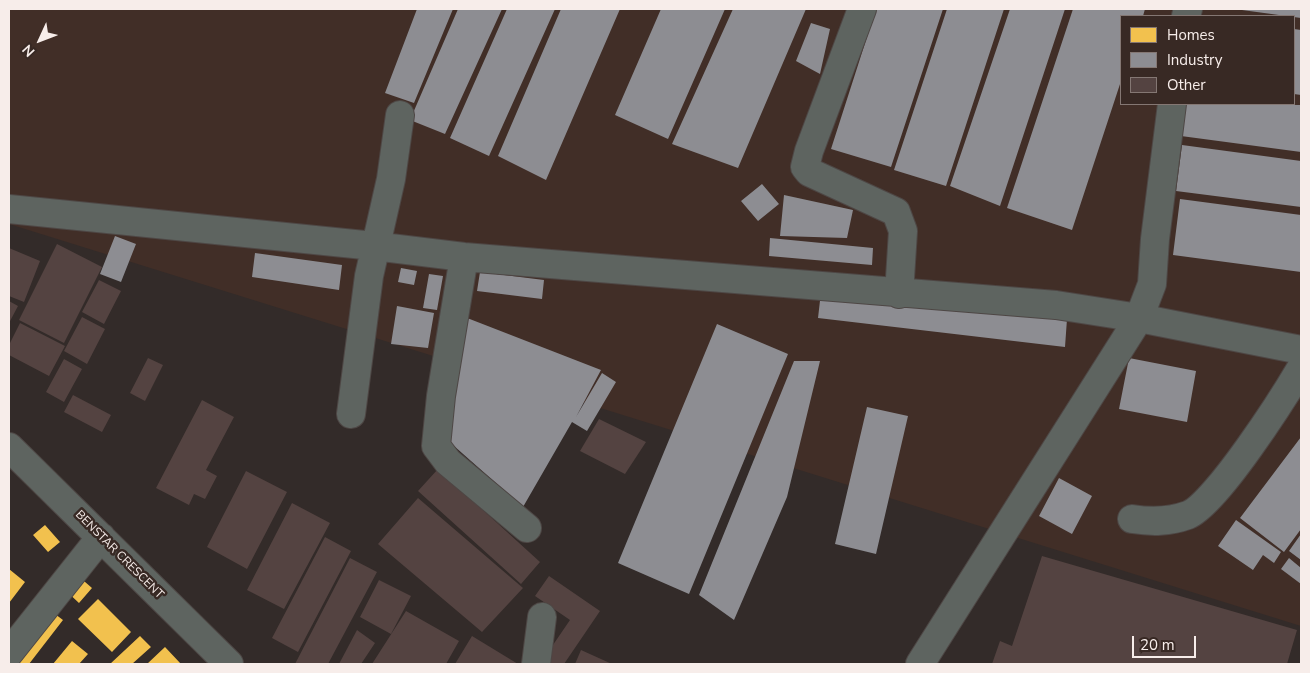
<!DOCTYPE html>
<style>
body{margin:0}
#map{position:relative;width:1310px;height:673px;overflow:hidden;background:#332b29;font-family:"Nunito Sans",sans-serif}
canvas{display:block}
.frame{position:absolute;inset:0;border:10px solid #f7edea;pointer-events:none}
.legend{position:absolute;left:1120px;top:15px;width:175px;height:90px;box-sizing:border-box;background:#382924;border:1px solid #847773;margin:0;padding:6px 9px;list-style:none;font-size:15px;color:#f7edea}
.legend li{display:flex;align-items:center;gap:10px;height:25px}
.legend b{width:25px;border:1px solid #847773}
.north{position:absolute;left:15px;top:15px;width:50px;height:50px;-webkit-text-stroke:4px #382924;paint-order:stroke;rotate:227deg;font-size:14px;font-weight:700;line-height:20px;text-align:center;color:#f7edea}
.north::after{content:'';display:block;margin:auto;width:18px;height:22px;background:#f7edea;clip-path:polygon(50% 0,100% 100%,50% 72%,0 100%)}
.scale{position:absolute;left:1132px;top:636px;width:64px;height:22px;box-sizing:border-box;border:2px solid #f7edea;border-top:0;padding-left:6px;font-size:15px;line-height:18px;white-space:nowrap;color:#f7edea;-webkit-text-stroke:4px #382924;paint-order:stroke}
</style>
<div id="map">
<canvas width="1310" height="673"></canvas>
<div class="frame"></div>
<ul class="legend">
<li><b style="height:14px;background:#f2c14e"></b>Homes</li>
<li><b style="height:14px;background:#8d8d92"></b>Industry</li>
<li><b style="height:14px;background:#544341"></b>Other</li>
</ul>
<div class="north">N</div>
<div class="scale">20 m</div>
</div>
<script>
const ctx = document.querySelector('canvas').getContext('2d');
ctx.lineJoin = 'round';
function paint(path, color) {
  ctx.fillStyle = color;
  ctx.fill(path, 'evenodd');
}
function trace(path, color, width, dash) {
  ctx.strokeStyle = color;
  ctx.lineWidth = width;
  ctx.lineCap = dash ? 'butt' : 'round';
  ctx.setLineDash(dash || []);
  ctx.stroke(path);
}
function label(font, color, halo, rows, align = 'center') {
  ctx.font = font + ' "Nunito Sans",sans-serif';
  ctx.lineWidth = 5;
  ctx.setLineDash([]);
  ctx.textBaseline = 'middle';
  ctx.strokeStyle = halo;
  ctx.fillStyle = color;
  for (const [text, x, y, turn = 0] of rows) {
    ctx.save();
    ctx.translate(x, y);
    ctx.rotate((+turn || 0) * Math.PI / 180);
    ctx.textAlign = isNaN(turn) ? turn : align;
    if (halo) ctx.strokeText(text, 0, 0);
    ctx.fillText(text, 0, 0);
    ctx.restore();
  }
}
const built = new Path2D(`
 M9,9H1301V626L9,224ZM1121,16H1294V104H1121Z`);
const homes = new Path2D(`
 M45,525L60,542L48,552L33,535Z
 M9,569L25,582L9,603Z
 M77,575L92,588L79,603L64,589Z
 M98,599L131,632L112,652L78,619Z
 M51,611L63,620L29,664H10Z
 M140,636L151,647L132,664H110Z
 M72,641L88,654L79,664H53Z
 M165,647L181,664H147Z`);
const industry = new Path2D(`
 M417,9H453L414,103L385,93Z
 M458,9H502L445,134L410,120Z
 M507,9H555L489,156L450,138Z
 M561,9H620L546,180L498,156Z
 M661,9H725L668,139L615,115Z
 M733,9H806L738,168L672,144Z
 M876,9H943L891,167L831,149Z
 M947,9H1004L946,186L894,170Z
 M1010,9H1065L1000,206L950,186Z
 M1073,9H1145L1143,16H1121V81L1072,230L1007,208Z
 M1242,9H1301V18L1242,10Z
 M811,23L830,29L820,74L796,61Z
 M1294,29L1301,30V95L1294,94Z
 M1185,104L1301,105V152L1181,136Z
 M1182,145L1301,161V207L1176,191Z
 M762,184L779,204L758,221L741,201Z
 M784,195L853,210L847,238L780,236Z
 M1180,199L1301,215V272L1173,255Z
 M115,236L136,244L121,282L100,274Z
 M770,238L873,248L872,265L769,256Z
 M255,253L342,265L339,290L252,277Z
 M401,268L417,271L414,285L398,282Z
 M480,272L544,280L542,299L477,291Z
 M429,274L443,276L437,310L423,308Z
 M821,292L1067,319L1065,347L818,318Z
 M397,306L434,313L428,348L391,344Z
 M462,316L601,370L576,417L602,373L616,382L587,431L572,422L523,507L445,438Z
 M717,324L788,354L689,594L618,563Z
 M1129,358L1196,371L1187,422L1119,409Z
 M794,361H820L787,497L734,620L699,595Z
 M867,407L908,416L876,554L835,544Z
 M1301,437V529L1284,552L1240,518Z
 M1059,478L1092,496L1072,534L1039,516Z
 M1236,520L1281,552L1274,563L1263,555L1253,570L1218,546Z
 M1301,534V560L1289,551Z
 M1289,558L1301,568V584L1281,569Z`);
const building = new Path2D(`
 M57,244L102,267L64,343L19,320Z
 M9,248L40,261L24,302L9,296Z
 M99,280L121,291L104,324L82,312Z
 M9,301L18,306L9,323Z
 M82,317L105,329L87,364L64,351Z
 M20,323L65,346L49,376L9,355V345Z
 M148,358L163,365L145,401L130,393Z
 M64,359L82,369L64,402L46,392Z
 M73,395L111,415L102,432L64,412Z
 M202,400L234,417L206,470L217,476L205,499L194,494L189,505L156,488Z
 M599,419L646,442L625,474L580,451Z
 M438,469L480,494L473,501L540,562L521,584L418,491Z
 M246,471L287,492L247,569L207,547Z
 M418,498L523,588L482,632L378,544Z
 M292,503L330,523L284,609L247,590Z
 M325,537L351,551L298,652L272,638Z
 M1042,556L1297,630L1287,664H992L1000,641L1012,646Z
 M350,558L377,572L328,664H295Z
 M549,576L600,611L564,664H547L542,661L570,620L535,596Z
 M379,580L411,596L391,634L360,617Z
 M406,611L459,641L446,664H372Z
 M357,630L375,643L361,664H339Z
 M472,636L518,664H455Z
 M581,650L612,664H575Z`);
const minor = new Path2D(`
 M862,9L809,151L805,167L809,172L896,212L903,231L899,294
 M1186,16L1188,9
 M9,209L374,246L464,257L1056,305L1139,318L1301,350
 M464,257L441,396L436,446L448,462L527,528
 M351,414L369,276L391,179L400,115
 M9,447L229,664
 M1132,519C1152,522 1169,522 1188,515C1216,504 1284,397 1301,368
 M9,653L101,537
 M536,664L542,617
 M920,664L1139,318L1152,284L1155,239L1172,104`);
const streetNames = [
 ["BENSTAR CRESCENT",119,555,45]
];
paint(built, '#412e27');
paint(homes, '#f2c14e');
paint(industry, '#8d8d92');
paint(building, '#544341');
trace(minor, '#4e4745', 30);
trace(minor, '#5e6460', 28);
label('12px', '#f7edea', '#382924', streetNames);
</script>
